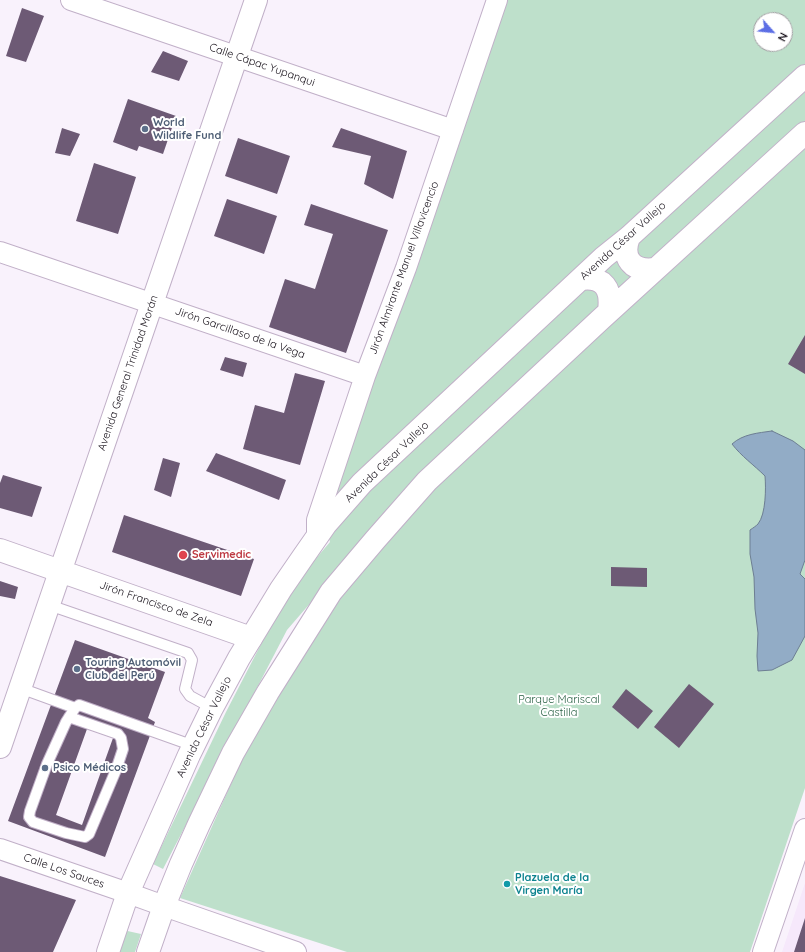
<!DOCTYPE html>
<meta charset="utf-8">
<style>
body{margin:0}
#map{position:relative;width:805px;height:952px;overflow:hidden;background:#f9f2fc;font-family:Quicksand,sans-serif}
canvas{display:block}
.north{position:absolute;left:753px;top:12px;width:40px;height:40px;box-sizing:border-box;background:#fff;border:1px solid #a3a0a4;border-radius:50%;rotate:117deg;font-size:11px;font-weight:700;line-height:16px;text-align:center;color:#18121b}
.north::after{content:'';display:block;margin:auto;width:14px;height:18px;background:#5c6ee5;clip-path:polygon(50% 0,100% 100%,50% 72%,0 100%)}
</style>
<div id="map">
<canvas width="805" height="952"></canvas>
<div class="north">N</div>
</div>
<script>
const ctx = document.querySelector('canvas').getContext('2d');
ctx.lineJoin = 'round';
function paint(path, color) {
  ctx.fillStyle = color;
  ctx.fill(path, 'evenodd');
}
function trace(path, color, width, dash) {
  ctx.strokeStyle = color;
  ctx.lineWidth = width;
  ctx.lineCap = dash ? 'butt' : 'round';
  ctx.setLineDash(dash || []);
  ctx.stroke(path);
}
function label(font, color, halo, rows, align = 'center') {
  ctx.font = font + ' Quicksand,sans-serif';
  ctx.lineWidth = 4;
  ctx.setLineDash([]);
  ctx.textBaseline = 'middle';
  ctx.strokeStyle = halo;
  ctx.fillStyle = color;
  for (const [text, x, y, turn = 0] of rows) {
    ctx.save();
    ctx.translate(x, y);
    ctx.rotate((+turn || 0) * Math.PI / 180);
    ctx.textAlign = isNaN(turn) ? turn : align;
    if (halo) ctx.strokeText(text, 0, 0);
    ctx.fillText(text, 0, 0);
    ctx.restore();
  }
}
const built = new Path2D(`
 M805,883V952H782Z`);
const green = new Path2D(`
 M502,0H805V788L750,952H347L180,898L268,701L338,571L287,630L163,869L153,864L226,712L289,590L330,542L320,506ZM761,20H785V44H761Z
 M123,930L141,934L135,952H115Z`);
const water = new Path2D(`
 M772,431L793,441L805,450V560L800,574L805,579V636L792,660L772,670L758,671L757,656L758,633L755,609L754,577L750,554V530C753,528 756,526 758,524C766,514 766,488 765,476C754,465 741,456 732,444C743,434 758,433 772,431Z`);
const building = new Path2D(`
 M22,8L44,16L26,62L6,56Z
 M163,51L188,61L179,81L151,72Z
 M128,99L176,116L163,154L139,146L137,151L113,142Z
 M62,128L80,134L70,156L55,153Z
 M341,128L407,151L393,199L364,184L371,156L332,147Z
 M238,138L290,156L277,194L225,176Z
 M94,163L136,177L118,234L76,221Z
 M227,199L277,216L264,254L214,236Z
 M311,204L388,230L346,353L269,327L285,279L315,289L333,234L304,225Z
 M805,335V374L788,364Z
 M225,357L247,363L243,377L220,370Z
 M295,373L325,381L300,465L243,449L255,405L284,413Z
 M216,453L286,480L279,500L206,471Z
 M163,458L180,463L171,497L154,490Z
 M3,475L42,487L32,517L0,508V483Z
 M124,515L254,559L241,596L112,552Z
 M611,567L647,568V587L611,586Z
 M0,581L18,587L15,599L0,596Z
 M75,640L165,672L148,718L155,722L105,857L8,821ZM87,729L113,738L82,825L56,815Z
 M689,684L714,704L679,748L654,727Z
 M626,689L653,711L638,729L612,707Z
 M0,876L76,900L53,952H0Z
 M805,918V952H794Z`);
const service = new Path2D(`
 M49,605L188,653L192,660L185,689L190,696L212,708
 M20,688L75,708
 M69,717L118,734L121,738L123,749L116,770L89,834L85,837L66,833L33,822L29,817L30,811L47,764L66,722L75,708L79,705L194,746`);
const minor = new Path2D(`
 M71,0L453,130
 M0,252L365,376
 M317,537V520L365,376L406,268L497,0
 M0,849L128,893L164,906L296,952
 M763,952L805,829`);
const tertiary = new Path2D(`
 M0,550L251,638
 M0,747L256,0`);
const secondary = new Path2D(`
 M629,237C621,258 632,272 655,269
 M581,279C604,276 612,289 609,311
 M108,952L128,893L189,755L212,708L239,658L281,589L303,557L326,524L362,483L604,257L629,237L805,76
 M148,952L164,906L181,864L199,824L233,753L268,692L331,592L375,540L427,481L601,319L805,133`);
const markers = [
 [145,129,4,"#5c6f8a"],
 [183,555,5,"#e0444e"],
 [77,669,4,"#5c6f8a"],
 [45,768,4,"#5c6f8a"],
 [507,884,4,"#0f9aa8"]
];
const streetNames = [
 ["Calle Cápac Yupanqui",262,65,19],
 ["Avenida César Vallejo",623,241,-42],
 ["Jirón Almirante Manuel Villavicencio",404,268,-70],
 ["Jirón Garcillaso de la Vega",240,333,19],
 ["Avenida General Trinidad Morán",128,373,-71],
 ["Avenida César Vallejo",387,462,-44],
 ["Jirón Francisco de Zela",156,604,19],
 ["Avenida César Vallejo",204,727,-64],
 ["Calle Los Sauces",64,871,19]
];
const serviceNames = [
 ["World",153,123],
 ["Wildlife Fund",153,136],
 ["Touring Automóvil",85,663],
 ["Club del Perú",85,676],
 ["Psico Médicos",53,768]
];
const healthNames = [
 ["Servimedic",192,555]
];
const parkNames = [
 ["Parque Mariscal",559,700],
 ["Castilla",559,713]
];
const cultureNames = [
 ["Plazuela de la",515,878],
 ["Virgen María",515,891]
];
paint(built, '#f6e8fb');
paint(green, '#bee0cb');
paint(water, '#92acc6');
trace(water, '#6d7e93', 1);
paint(building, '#6d5a75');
trace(service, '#c1b0c8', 12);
trace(minor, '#c1b0c8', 22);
trace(tertiary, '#c1b0c8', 24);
trace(secondary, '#c1b0c8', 24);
trace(service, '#fff', 10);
trace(minor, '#fff', 20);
trace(tertiary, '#fff', 22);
trace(secondary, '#fff', 22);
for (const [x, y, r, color] of markers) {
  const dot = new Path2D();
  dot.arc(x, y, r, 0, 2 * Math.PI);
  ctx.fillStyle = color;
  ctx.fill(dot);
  trace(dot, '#fff', 1.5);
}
label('11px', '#18121b', '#fff', streetNames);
label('bold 11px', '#4e5e75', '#fff', serviceNames, 'left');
label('bold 11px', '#be3a42', '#fff', healthNames, 'left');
label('11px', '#286043', '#fff', parkNames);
label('bold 11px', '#0d838f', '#fff', cultureNames, 'left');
</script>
